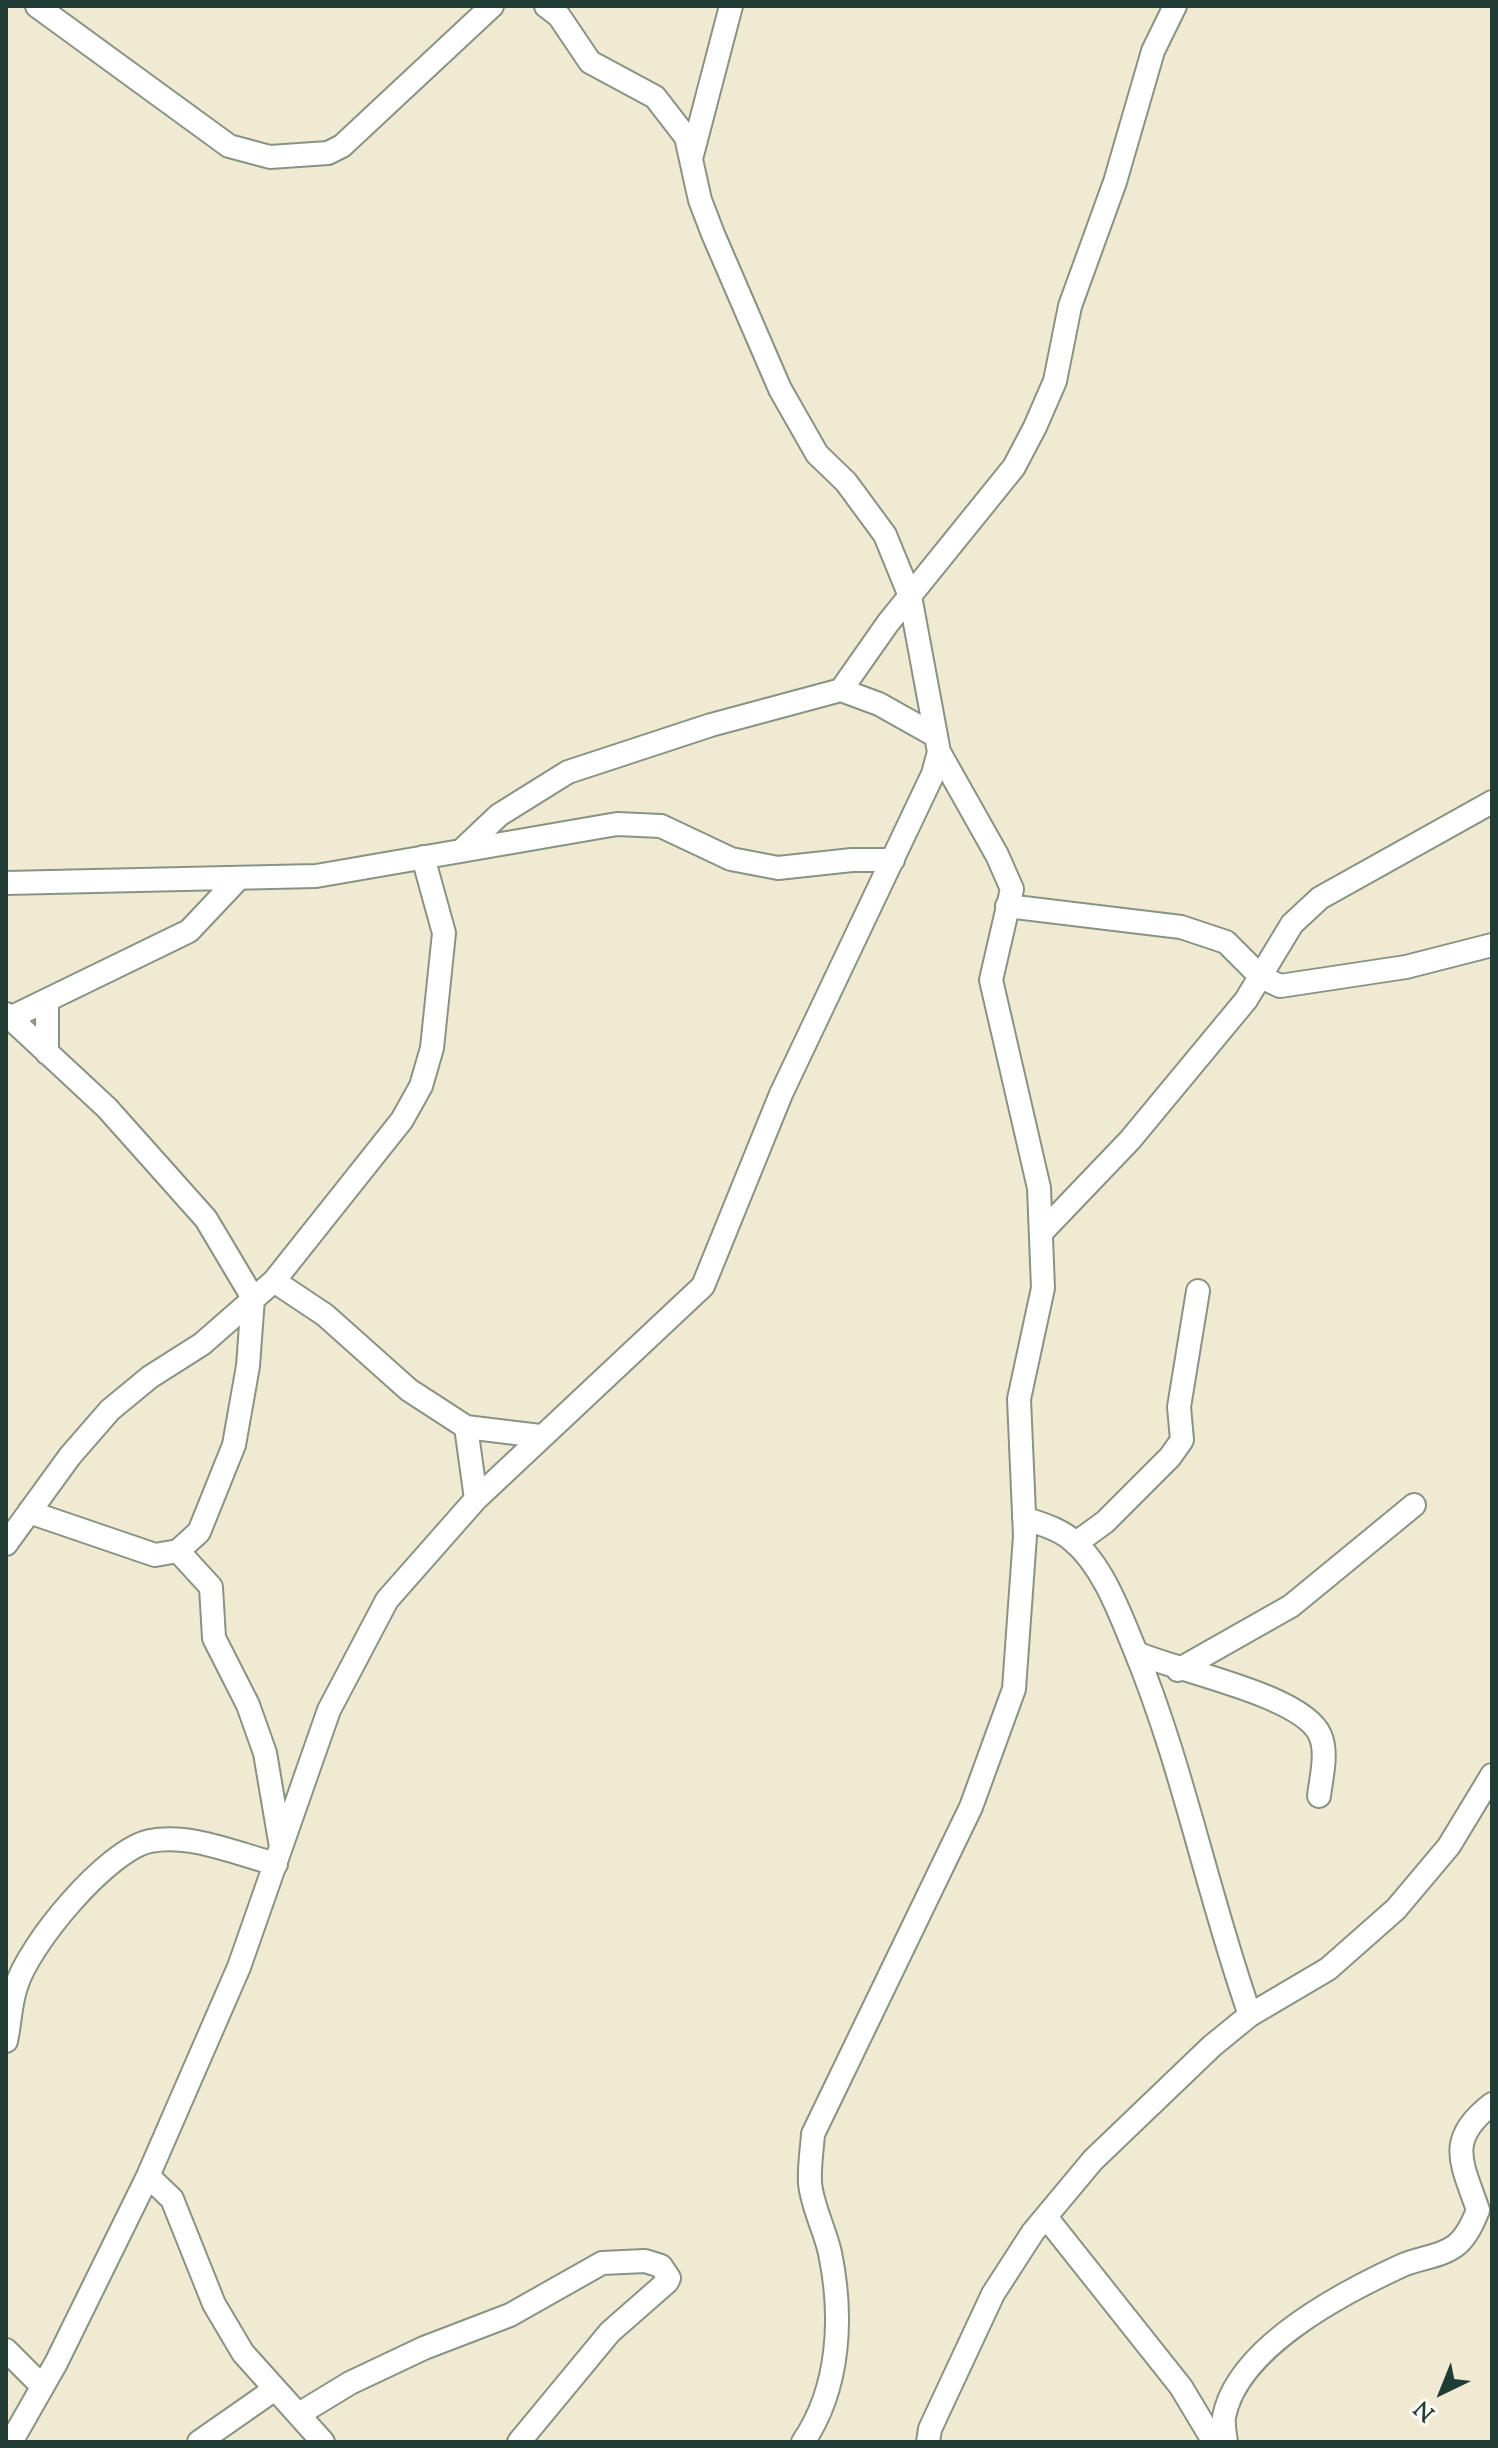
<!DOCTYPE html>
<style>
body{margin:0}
#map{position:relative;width:1498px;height:2448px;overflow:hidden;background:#f1ead2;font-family:"Sorts Mill Goudy",serif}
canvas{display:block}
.frame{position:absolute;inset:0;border:8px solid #1f3d34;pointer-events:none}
.north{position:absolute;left:1402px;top:2352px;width:80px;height:80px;-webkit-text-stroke:6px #fdfcf7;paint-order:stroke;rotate:223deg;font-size:22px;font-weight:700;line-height:32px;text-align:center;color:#1f3d34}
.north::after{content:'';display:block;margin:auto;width:28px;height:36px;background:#1f3d34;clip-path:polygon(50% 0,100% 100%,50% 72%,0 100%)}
</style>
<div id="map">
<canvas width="1498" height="2448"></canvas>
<div class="frame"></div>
<div class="north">N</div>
</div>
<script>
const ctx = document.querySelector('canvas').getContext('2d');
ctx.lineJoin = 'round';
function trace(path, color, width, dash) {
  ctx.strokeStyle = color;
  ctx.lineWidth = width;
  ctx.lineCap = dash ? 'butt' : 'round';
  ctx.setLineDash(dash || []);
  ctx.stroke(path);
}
const minor = new Path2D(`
 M37,6L229,146L270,157L328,153L342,146L492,6
 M692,155L731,6
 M841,690L888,623L1014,467L1035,427L1055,381L1070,306L1115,182L1153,51L1175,6
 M461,851L499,815L568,772L711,725L841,690L879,704L936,736
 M6,883L316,876L617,824L661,826L731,859L778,868L852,860H893
 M1007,906L1181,927L1226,942L1261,977L1280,986L1406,967L1492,945
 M47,1002V1053
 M6,1014L107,1108L206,1219L253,1298L248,1366L234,1445L199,1532L178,1551L155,1555L29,1512
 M6,1020L189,931L239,878
 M1041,1233L1130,1140L1246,1000L1292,924L1320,898L1492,802
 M274,1281L325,1315L409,1390L466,1427L540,1436
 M466,1427L476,1499
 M1024,1518C1041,1524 1060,1529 1073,1541C1102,1565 1119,1611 1133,1645C1183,1765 1207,1893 1250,2015
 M1076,1543L1105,1522L1170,1457L1182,1440L1179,1407L1198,1291
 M6,1544L70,1456L110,1410L150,1377L202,1344L274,1281L402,1120L421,1086L432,1048L444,933L423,857
 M178,1551L211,1587L214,1638L248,1705L265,1753L281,1847
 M1137,1653C1177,1671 1303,1695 1320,1735C1328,1753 1321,1778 1319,1796
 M1178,1670L1291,1606L1414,1505
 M6,2041C10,2024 10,2004 16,1987C28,1945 107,1850 150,1841C191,1833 237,1854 276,1864
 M148,2176L172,2199L214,2304L243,2353L323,2442
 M1046,2217L1181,2387L1214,2442
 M6,2350L42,2386
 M299,2414L350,2383L424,2348L510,2315L602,2263L645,2261L661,2266L669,2278L667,2282L610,2332L519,2442
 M11,2442L56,2363L148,2176L239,1967L329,1710L387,1600L476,1499L703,1286L781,1094L933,774L939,752L910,596L885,535L846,482L817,454L780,389L713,234L700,200L686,137L655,97L590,62L559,16L546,6
 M199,2442L275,2389
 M803,2442C840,2388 843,2316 830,2253C825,2230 812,2206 810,2183C809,2167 812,2149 813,2134L971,1807L1014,1689L1025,1536L1019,1399L1043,1288L1039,1188L991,980L1012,889L997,855L939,752
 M928,2442L930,2429L993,2294L1033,2232L1093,2160L1212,2046L1250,2015L1328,1969L1396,1909L1449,1846L1492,1775
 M1226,2442C1225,2435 1223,2425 1224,2417C1237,2347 1344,2292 1403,2265C1419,2258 1440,2257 1455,2246C1466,2238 1473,2223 1478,2210C1462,2163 1445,2140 1492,2104`);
trace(minor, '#889483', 26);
trace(minor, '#fff', 22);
</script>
